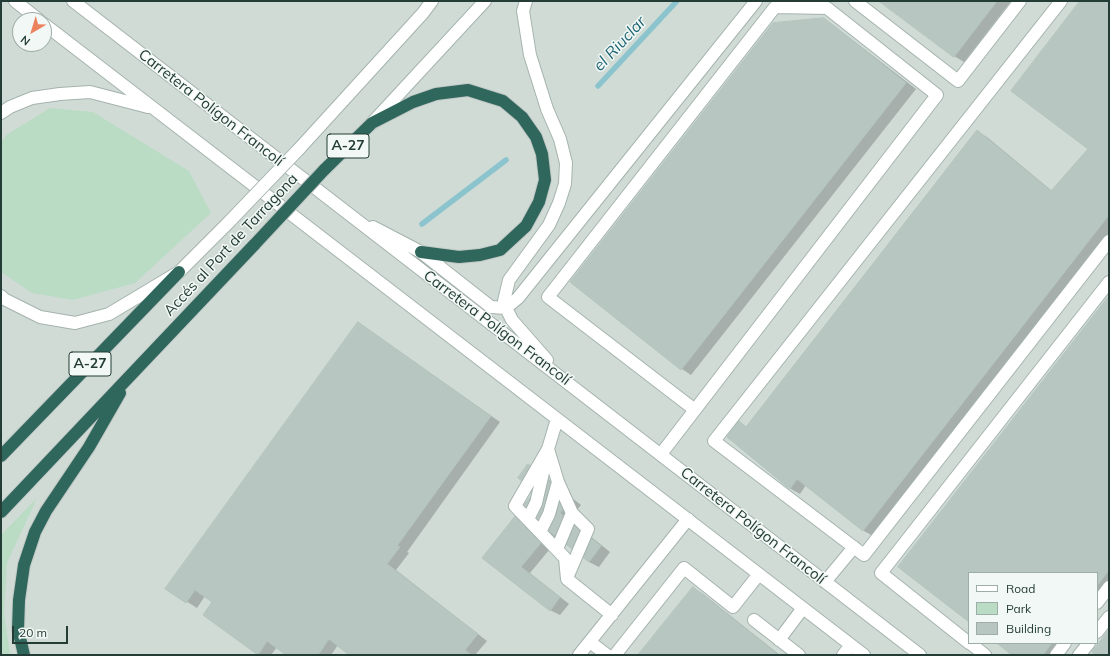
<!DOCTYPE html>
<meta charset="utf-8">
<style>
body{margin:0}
#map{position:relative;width:1110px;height:656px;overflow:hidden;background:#e2ebe7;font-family:Mulish,sans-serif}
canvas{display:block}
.frame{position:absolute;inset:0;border:2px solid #233c35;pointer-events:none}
.legend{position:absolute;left:968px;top:572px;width:130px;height:72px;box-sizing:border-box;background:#f2f8f5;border:1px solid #9fada8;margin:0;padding:5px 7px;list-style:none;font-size:12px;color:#233c35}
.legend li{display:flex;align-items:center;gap:8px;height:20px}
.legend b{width:20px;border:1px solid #9fada8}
.north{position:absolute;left:12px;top:12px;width:40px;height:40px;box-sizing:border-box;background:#f2f8f5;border:1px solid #9fada8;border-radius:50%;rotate:218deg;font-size:11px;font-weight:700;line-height:16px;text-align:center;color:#233c35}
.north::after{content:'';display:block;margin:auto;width:14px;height:18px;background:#ec835f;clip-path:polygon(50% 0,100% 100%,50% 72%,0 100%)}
.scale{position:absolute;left:12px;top:626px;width:56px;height:18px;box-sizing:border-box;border:2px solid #233c35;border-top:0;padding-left:5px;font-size:12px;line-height:14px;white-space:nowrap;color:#233c35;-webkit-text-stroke:3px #f2f8f5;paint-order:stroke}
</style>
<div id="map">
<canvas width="1110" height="656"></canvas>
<div class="frame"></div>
<ul class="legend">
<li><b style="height:5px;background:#fff"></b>Road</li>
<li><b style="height:11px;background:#bbdcc4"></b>Park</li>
<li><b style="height:11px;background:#b7c6c0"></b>Building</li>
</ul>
<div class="north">N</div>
<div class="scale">20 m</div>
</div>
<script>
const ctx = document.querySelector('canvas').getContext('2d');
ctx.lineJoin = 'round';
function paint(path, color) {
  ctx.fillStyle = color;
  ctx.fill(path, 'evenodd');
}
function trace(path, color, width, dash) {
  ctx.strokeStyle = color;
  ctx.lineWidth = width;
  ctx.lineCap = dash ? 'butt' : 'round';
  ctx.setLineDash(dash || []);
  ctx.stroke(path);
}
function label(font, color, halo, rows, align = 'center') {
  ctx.font = font + ' Mulish,sans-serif';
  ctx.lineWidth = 3;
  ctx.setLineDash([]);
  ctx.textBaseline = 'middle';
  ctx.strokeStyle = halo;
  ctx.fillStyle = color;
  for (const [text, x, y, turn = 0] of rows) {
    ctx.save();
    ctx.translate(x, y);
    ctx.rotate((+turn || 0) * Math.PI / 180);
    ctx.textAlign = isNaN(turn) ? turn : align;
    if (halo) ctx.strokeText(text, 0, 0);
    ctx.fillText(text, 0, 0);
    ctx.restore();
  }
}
const built = new Path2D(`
 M1,1H1109V655H1ZM20,20H44V44H20ZM969,573H1097V643H969Z`);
const green = new Path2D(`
 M50,108L93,112L189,171L211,213L135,283L73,300L32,293L1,272V143L6,135Z
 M37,498L7,563L4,613L10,655H1V535Z`);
const shadow = new Path2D(`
 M880,1H1011L964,62L954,56Z
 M1081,1H1109V233L873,536L864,531L806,485L800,494L791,489L729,437L739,423L747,427L977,132L987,137L1052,191L1089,148Z
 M823,19L833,25L916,89L691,375L682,369Z
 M1109,298V588L1097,604V573H969V621L899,567Z
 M358,323L500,422L407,552L409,553L396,570L487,641L475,655H350L338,645L331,655H288L277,647L271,655H261L204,615L214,602L205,596L197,608L167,589Z
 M538,471L581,505L569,519L610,552L599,567L589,562L559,538L530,573L569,604L560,615L550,610L484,557L537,491Z
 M693,588L703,594L780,655H640Z
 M998,643H1066L1057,655H1014Z`);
const stream = new Path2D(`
 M598,86L677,1
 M422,224L506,160`);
const building = new Path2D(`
 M879,1H997L954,57Z
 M1080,1H1109V215L863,531L797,479L790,489L727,437L739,421L746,427L977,130L1051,191L1088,149L1011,91Z
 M824,18L906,83L681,370L570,282L773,23Z
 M1109,296V570L1097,586V573H969V622L898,567Z
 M358,322L491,416L397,546L400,547L387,564L478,634L465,650L471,655H349L329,639L318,655H286L267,641L258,655L203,615L212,602L195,590L186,603L165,589Z
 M528,464L572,499L560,513L601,546L589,562L550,532L521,567L560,597L550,611L482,558L535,491L518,478Z
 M693,587L779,655H638Z
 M1109,630V655H1096L1092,652Z
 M997,643H1052L1043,655H1012Z`);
const minor = new Path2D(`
 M15,1L39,20
 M73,1L920,655
 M526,1L523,11L530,55L547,109L560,139L566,163L565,184L559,203L549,225L509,280L504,301L506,308L512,320L547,360
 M855,1L958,81L1020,1
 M1061,1L714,441L864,555L1109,241
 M44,24L864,655
 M1,113L10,107L32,98L60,94L90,92L148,107
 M372,123L485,1
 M299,149L423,13L432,1
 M373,227L421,252L491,307L506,308L518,298L756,1
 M1,296L4,299L40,317L75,323L109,314L179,272L228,223
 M557,419L548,449L515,506L565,558L567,579L612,615
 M661,454L937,95L827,8L775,7L548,297L695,410
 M528,519L536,503L546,460
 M540,532L549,514L558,482L548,449
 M557,549L572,513L558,482
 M567,578L588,529L572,513
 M825,582L854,547
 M1097,603L1109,587
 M754,620L799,655
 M1097,632L1109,617
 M779,640L803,608
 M590,642L607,655
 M969,643L881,573L1109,282
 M970,643L985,655
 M579,655L688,519
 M615,655L684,568L733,607L759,574
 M843,655L851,645
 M1056,655L1065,643
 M1079,655L1089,643`);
const highway = new Path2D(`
 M324,170L372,123L413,102L436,94L468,90L503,101L522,117L536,137L542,154L545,180L539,202L526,226L500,250L480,255L459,257L421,252
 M1,456L179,272
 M1,512L255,244
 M24,655L18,629L19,600L24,565L35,532L46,511L89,447L120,393`);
const minorBridge = new Path2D(`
 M228,223L299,149`);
const highwayBridge = new Path2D(`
 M255,244L324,170`);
const shields = [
 [348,146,42],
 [90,364,42]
];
const shieldNames = [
 ["A-27",348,146],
 ["A-27",90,364]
];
const streetNames = [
 ["Carretera Polígon Francolí",211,108,38],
 ["Accés al Port de Tarragona",231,245,-47],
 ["Carretera Polígon Francolí",497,328,37],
 ["Carretera Polígon Francolí",753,526,38]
];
const waterNames = [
 ["el Riuclar",620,44,-47]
];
paint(built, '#d0dbd6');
paint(green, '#bbdcc4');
paint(shadow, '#0003');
trace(stream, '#8cc4ce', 5.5);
paint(building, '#b7c6c0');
trace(building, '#b4c5be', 1);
trace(minor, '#a5b3ae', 14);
trace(highway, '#c1c8c6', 14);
trace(minor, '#fff', 12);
trace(highway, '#30675c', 12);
trace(minorBridge, '#a5b3ae', 14, []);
trace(highwayBridge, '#c1c8c6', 14, []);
trace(minorBridge, '#fff', 12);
trace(highwayBridge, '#30675c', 12);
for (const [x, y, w] of shields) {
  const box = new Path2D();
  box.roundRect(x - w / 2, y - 12, w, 24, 3);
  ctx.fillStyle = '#f2f8f5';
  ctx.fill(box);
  trace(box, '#233c35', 1);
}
label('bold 14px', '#233c35', null, shieldNames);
label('15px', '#233c35', '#f2f8f5', streetNames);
label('italic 16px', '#1f6675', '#f2f8f5', waterNames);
</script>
